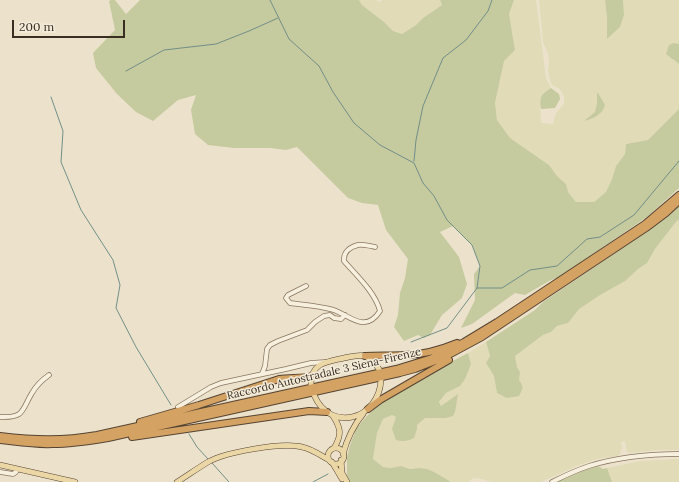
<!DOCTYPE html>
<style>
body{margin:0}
#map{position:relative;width:679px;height:482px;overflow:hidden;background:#ece2cb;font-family:Lora,serif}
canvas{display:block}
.scale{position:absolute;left:12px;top:20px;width:113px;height:18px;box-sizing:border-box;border:2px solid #3a2d22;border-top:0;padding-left:5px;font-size:12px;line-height:14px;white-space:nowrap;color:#3a2d22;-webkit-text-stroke:3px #f4ecda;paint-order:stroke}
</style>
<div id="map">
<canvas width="679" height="482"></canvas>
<div class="scale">200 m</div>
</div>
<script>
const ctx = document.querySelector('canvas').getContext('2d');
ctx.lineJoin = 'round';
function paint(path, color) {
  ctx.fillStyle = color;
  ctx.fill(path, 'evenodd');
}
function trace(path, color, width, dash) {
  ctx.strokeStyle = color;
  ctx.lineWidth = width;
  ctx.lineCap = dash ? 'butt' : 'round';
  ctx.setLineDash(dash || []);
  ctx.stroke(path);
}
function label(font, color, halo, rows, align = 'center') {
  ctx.font = font + ' Lora,serif';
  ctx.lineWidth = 3;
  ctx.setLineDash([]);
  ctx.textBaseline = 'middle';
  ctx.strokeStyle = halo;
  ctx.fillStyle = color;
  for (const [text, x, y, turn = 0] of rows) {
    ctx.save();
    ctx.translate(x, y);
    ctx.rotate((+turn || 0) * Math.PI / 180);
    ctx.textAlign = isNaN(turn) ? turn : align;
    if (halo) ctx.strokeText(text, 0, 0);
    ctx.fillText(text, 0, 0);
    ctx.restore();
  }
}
const farmland = new Path2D(`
 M359,0H376L380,2L382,0H440L442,5L423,18L416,25L402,34L393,31L384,22L362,5Z
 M514,0H536L546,78L551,88L543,93L540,100L541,123L553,124L556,113L564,104V97L562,92L558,88L552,85L550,80L548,71L549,63L548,53L543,42L539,0H605L607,17V39L620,27L624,15L623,0H679V44L674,43L667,54L679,64V109L648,140L626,144L625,154L616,166L612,179L606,192L594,202H576L568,192L566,184L557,176L549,165L510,138L497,120L495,103L504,60L515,50L509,14Z
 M679,219V450H658L631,453L627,452L625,441L621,442L622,448L620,454L617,456L597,459L579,465L541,482H490L482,479L473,478L469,482H451L436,473L419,468L410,469L401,466L390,468L383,467L373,459L377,433L383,419L392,415L396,417L417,425L425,417L446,418L458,394L441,406L439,403L446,393L460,386L471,364L468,353L486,342L490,356L486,363L494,376L497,393L522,385L519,380L520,372L517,367L515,356L543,335L551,332L557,326L568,323L578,309L647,263L655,249L675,223Z
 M679,459V482H612L607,468L640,461Z`);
const green = new Path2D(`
 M111,0H115L126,14L140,0H359L362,5L384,22L393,31L402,34L416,25L423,18L442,5L440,0H514L509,14L515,50L504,61L495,103L497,120L510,138L549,165L557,176L566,184L568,192L576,202H594L606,192L612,179L616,166L625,154L626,144L648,140L679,109V188L647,217L559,277L549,281L525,295L515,293L472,324L461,328L475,300L474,274L480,266L472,245L453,226L440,232L459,257L467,284L462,298L442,315L430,335L424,338L418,335L404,341L394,327L398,315L400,293L405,278L408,259L386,230L378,205L362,203L348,198L297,147L286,150L270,148H234L208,145L195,134L191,110L196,95L178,100L153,121L136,112L117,94L96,68L93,53L115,30L109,1Z
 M605,0H623L624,15L620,27L607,39V17Z
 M674,43L679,44V64L666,54L669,45Z
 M551,88L559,94L560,99L555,108L541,109C539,97 541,94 551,88Z
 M597,93H598L605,105C603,114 593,119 584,121L595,112L597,103Z
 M679,206V219L675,223L655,249L647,263L638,269L625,281L600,295L579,309L568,323L557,326L551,332L543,335L515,356L517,367L520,372L519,380C524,387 523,388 519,396L507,398L497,393L494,376L486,363L490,356L486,342L535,310L543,302L646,232L667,216Z
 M468,353L471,364L465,379L460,386L446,393L439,402L441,406L458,394L455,412L453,416L446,418H425L417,425V429L414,438C408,441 403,442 396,440L392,429L396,417L392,415L383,419L377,433L373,459L383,467L390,468L401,466L410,469L419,468L427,469L436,473L451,482H350L347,475V457L350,445L356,429L366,417L378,405L447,364Z
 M598,466L603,469L607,468L612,482H558L585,470Z`);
const stream = new Path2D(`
 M270,0L289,39L319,66L333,92L354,123L380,145L414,163L423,183L434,196L447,220L472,245L480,266L477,288L447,328L411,342
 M126,71L164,50L216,44L249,31L278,18
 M51,97L63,131L61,162L81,210L113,260L120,285L116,308L136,347L171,405
 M414,161L416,140L423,106L443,58L466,40L488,11L492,0
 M477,288H502L530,270L557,266L587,239L600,237L634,215L679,161
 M189,434L197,447L208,459
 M212,463L229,482
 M313,482L328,474`);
const minor = new Path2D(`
 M306,286L288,295L286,298L290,303C303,305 317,306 330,309C347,312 364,336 380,311C375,292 356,275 344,261C343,252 350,247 358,245C363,244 370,246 375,247
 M262,374L265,366L267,349L270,345L278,341L307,330L315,322L324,316L330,315L334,318L341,319L345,315
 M178,407L211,387L221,383L286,369L311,363L326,362
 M0,417C25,418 21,411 32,393C36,386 42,380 49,375
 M0,472L13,474L16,472L17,469
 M552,482C564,476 577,470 589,466C618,457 649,454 679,454`);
const major = new Path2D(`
 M311,384C311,363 326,362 344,358C350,357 358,354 365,356C371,359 375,363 379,369
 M314,395C331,434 379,419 381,380
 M333,416C341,428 342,435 334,448
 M328 456a8 8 0 1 1 16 0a8 8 0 1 1-16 0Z
 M343,454C347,439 353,426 363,414
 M341,460L342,473L347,482
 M332,462L342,479
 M0,465L75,482
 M177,482C188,475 198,468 208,462C226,452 282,442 302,447C312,449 320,455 329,460`);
const highway = new Path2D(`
 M365,356C378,355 392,356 405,355C424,355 440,350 457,343
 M368,409L380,400L449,360
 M140,422L199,405L279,379C290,377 301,379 312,376
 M0,436C34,440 63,441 97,435L396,369L432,358L464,342L497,322L645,224L679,195
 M132,437L309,411L327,412
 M0,440C18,442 35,445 53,444C71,444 90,441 108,438L400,373L415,369L443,358L482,337L646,228L666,213L679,201`);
const streetNames = [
 ["Raccordo Autostradale 3 Siena-Firenze",324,374,-13]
];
paint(farmland, '#e1dbb8');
paint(green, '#c5ca9f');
trace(stream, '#718f88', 1);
trace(minor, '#887560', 5.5);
trace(major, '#564433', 6);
trace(highway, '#564433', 8);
trace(minor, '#f7f0de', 4);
trace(major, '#ebd6a6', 5);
trace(highway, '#d4a263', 6);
label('11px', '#3a2d22', '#f4ecda', streetNames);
</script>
